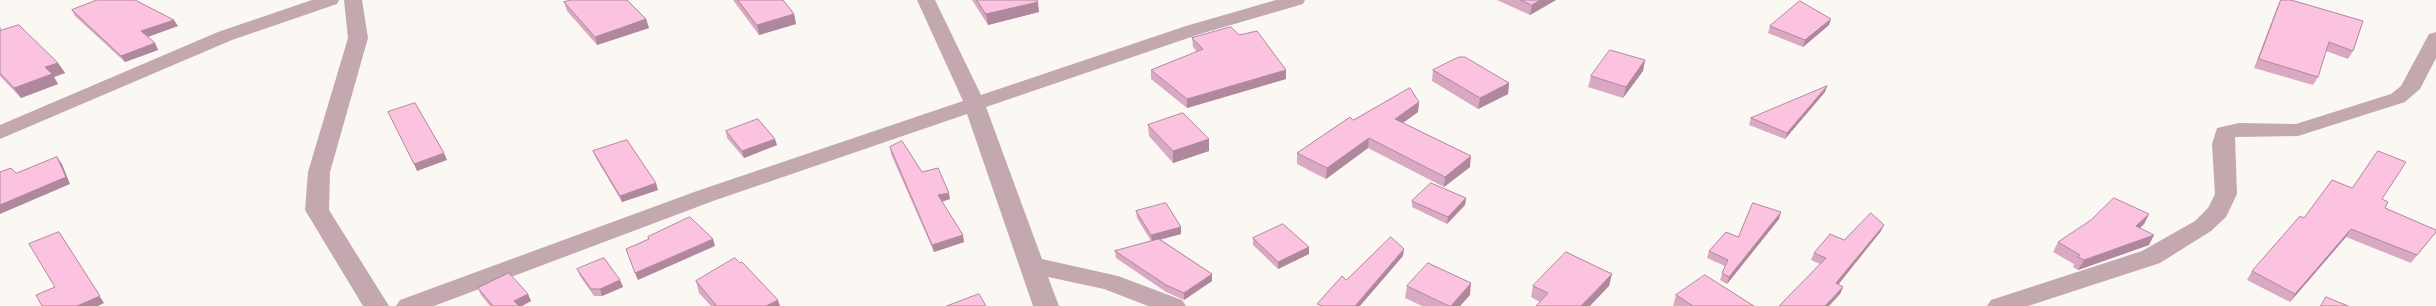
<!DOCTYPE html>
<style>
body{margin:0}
canvas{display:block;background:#fbf7f3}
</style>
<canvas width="2436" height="306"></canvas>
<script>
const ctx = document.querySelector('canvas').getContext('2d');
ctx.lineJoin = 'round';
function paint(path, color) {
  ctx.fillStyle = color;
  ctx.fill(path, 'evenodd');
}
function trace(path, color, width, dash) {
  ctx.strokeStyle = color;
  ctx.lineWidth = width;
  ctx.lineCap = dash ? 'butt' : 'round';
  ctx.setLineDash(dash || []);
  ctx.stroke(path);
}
const street = new Path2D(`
 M312,0H339L337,4L232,40L0,139V125L218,32Z
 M344,0H362L368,38L330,172L329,210L389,306H363L305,210L308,172L348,38Z
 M917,0H935L981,95L1186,26L1276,0H1305L1303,4L1200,34L986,107L1042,259L1118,276L1182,300L1186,306H1148L1104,289L1048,277L1059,306H1033L967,114L713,201L434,306H396L400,300L697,191L963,101Z
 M2436,32V58L2420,89L2405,102L2298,136L2235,137L2237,194L2226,217L2211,231L2160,263L2028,306H1987L1991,300L2142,251L2195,221L2208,208L2215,194L2212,144L2217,128L2239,123L2296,124L2391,94L2401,86L2429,34Z`);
const wall = new Path2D(`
 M733,0H783L794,14L796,24L759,35Z
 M972,0H1037L1039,12L988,25Z
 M1497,0H1556L1530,15Z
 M2281,0H2291L2353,51L2348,59L2326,51L2318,77L2313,85L2254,68L2278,5Z
 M564,2L646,19L649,28L597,45L567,11Z
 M72,10L178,26L147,37L155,43L158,50L125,62L75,16Z
 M1829,25L1803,47L1768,33L1770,26Z
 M0,26L2,31L58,63L65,73L54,77L58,84L21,98L0,76Z
 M1239,35L1286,70V79L1187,108L1151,79V70L1197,52L1193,47L1192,38Z
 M1645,60L1643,71L1623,98L1588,87L1591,76Z
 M1433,70L1509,83L1508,94L1478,109L1432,81Z
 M1825,92L1785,139L1749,125L1751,118Z
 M1419,102L1418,112L1403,123L1470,167L1444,187L1368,148L1326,179L1297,164V153L1353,120Z
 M1148,125L1209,139V151L1173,163L1149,136Z
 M726,131L777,145L744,158L727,138Z
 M890,147L922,172L950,199L942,202L964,242L934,252L891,154Z
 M593,151L658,190L622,202L596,158Z
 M1466,198L1465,205L1447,224L1412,207V201Z
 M2382,199L2385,208L2436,232L2411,263L2346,237L2290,302L2247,280L2252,271L2304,218Z
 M1136,211L1181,227V234L1160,239L1212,274V281L1184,300L1166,292L1116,258L1115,251L1151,241L1137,218Z
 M2149,214L2144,224L2140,228L2149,245L2078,270L2073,267L2074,264L2053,252L2058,242Z
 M1779,219L1727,284L1720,280L1725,266L1707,258L1709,251L1738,237Z
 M1881,231L1838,284L1843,287L1840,294L1820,264L1811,260L1814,253L1844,240Z
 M1253,238L1309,247V254L1278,269L1253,245Z
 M577,269L620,280L623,287L602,296H594L580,276Z
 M696,281L780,306H711L699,293Z
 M1407,286L1470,295L1460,306H1422L1405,298Z
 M1533,286H1609L1540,302L1531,297Z
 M478,288L528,294L531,301L522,306H490L481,295Z
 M1676,295L1754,306H1673Z`);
const shadedWall = new Path2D(`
 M1540,0H1556L1530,15L1532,5Z
 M1038,2L1039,12L988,25L986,14Z
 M794,14L796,24L759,35L757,25Z
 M646,19L649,28L597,45L595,37Z
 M1831,19L1829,25L1803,47L1805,40Z
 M174,20L178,26L145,38L141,31Z
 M155,43L158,50L125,62L121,56Z
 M1645,60L1643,71L1623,98L1626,87Z
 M58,63L65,73L54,77L58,84L21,98L14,88L45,67Z
 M1286,70V79L1187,108V99Z
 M1509,83L1508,94L1478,109L1480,98Z
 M1827,86L1825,92L1785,139L1787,133Z
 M1419,102L1418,112L1394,129L1395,119Z
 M1369,138L1368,148L1326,179L1327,168Z
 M775,139L777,145L744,158L742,151Z
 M1209,139V151L1173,163V151Z
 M444,153L447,160L417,171L414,164Z
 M1471,156L1470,167L1444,187L1445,177Z
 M57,157L62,164L70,184L0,214V205Z
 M656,183L658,190L622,202L620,196Z
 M949,193L950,199L939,202L938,195Z
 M1466,198L1465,205L1447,224L1448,217Z
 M1781,212L1779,219L1727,284L1729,277Z
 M2149,214L2144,224L2131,236L2136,226Z
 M1884,225L1881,231L1834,290L1836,283Z
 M1181,227V234L1152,242L1151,235Z
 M2351,229L2346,237L2290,302L2295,294Z
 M963,235L964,242L934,252L932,245Z
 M2154,235L2149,245L2078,270L2084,260Z
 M63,239L104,303L98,306H77Z
 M713,239L715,246L638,280L635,273Z
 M1309,247V254L1278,269V262Z
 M1404,249L1403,256L1360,306H1355Z
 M1212,274V281L1184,300V293Z
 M1612,274L1609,286L1590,306H1581Z
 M620,280L623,287L602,296L600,289Z
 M1471,283L1470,295L1460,306H1451Z
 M1843,287L1840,294L1829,306H1825Z
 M528,294L531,301L522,306H516L514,301Z
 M778,300L780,306H766Z`);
const building = new Path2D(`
 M97,0H135L174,20L141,31L155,43L121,56L72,10Z
 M572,0H627L646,19L595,37L564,2Z
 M738,0H783L794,14L757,25Z
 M977,0H1037L1038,2L986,14Z
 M1521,0H1540L1532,5Z
 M2281,0H2291L2363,21L2353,51L2329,42L2318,77L2259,59Z
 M1800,1L1831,19L1805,40L1770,26Z
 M19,25L58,63L45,67L52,74L14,88L0,73V31Z
 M1231,27L1239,35L1257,31L1286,70L1187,99L1151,70L1203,49L1192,38Z
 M1610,50L1645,60L1626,87L1591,76Z
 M1459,57H1465L1509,83L1480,98L1433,70Z
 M1827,86L1787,133L1751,118Z
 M1410,88L1419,102L1395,119L1471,156L1445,177L1369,138L1327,168L1297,153L1350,117L1353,120Z
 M415,103L444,153L414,164L388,112Z
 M1183,113L1209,139L1173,151L1148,125Z
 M758,119L775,139L742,151L726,131Z
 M627,140L656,183L620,196L593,151Z
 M902,141L922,172L938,168L949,193L938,195L963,235L932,245L890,147Z
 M2378,151L2406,162L2382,199L2388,202L2385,208L2436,230V232L2417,255L2351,229L2295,294L2252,271L2300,216L2304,218L2332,180L2352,188Z
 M57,157L66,177L0,205V172L11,168L16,173Z
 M1431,183L1466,198L1448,217L1412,201Z
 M2114,198L2149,214L2136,226L2154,235L2084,260L2078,257L2080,255L2058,242L2091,220Z
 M1166,203L1181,227L1151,235L1136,211Z
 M1753,203L1781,212L1729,277L1722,273L1728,260L1709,251L1726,232L1738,237Z
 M1871,213L1884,225L1836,283L1843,287L1825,306H1779L1826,258L1814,253L1830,234L1844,240Z
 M690,217L713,239L635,273L626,249L649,239L648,237Z
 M1283,224L1309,247L1278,262L1253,238Z
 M59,232L100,296L77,306H42L36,295L55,287L29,244Z
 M1391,237L1404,249L1355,306H1322L1317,304L1342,276L1346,280Z
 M1159,239L1212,274L1184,293L1166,285L1115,251Z
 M1566,252L1612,274L1581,306H1536L1548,293L1533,286Z
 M604,258L620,280L600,289H591L577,269Z
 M735,258L740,263L742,262L778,300L766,306H714L716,305L696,281Z
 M1428,263L1471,283L1451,306H1449L1407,286Z
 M509,273L528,294L514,301L519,306H493L478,288Z
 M1705,275L1754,306H1693L1676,295Z
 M979,294L986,306H947Z
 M2326,297L2348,306H2321Z`);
paint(street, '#c4a8af');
paint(wall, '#d9a8c2');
paint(shadedWall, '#b0889e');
paint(building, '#fcc3e1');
trace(building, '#b0889e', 1);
</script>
